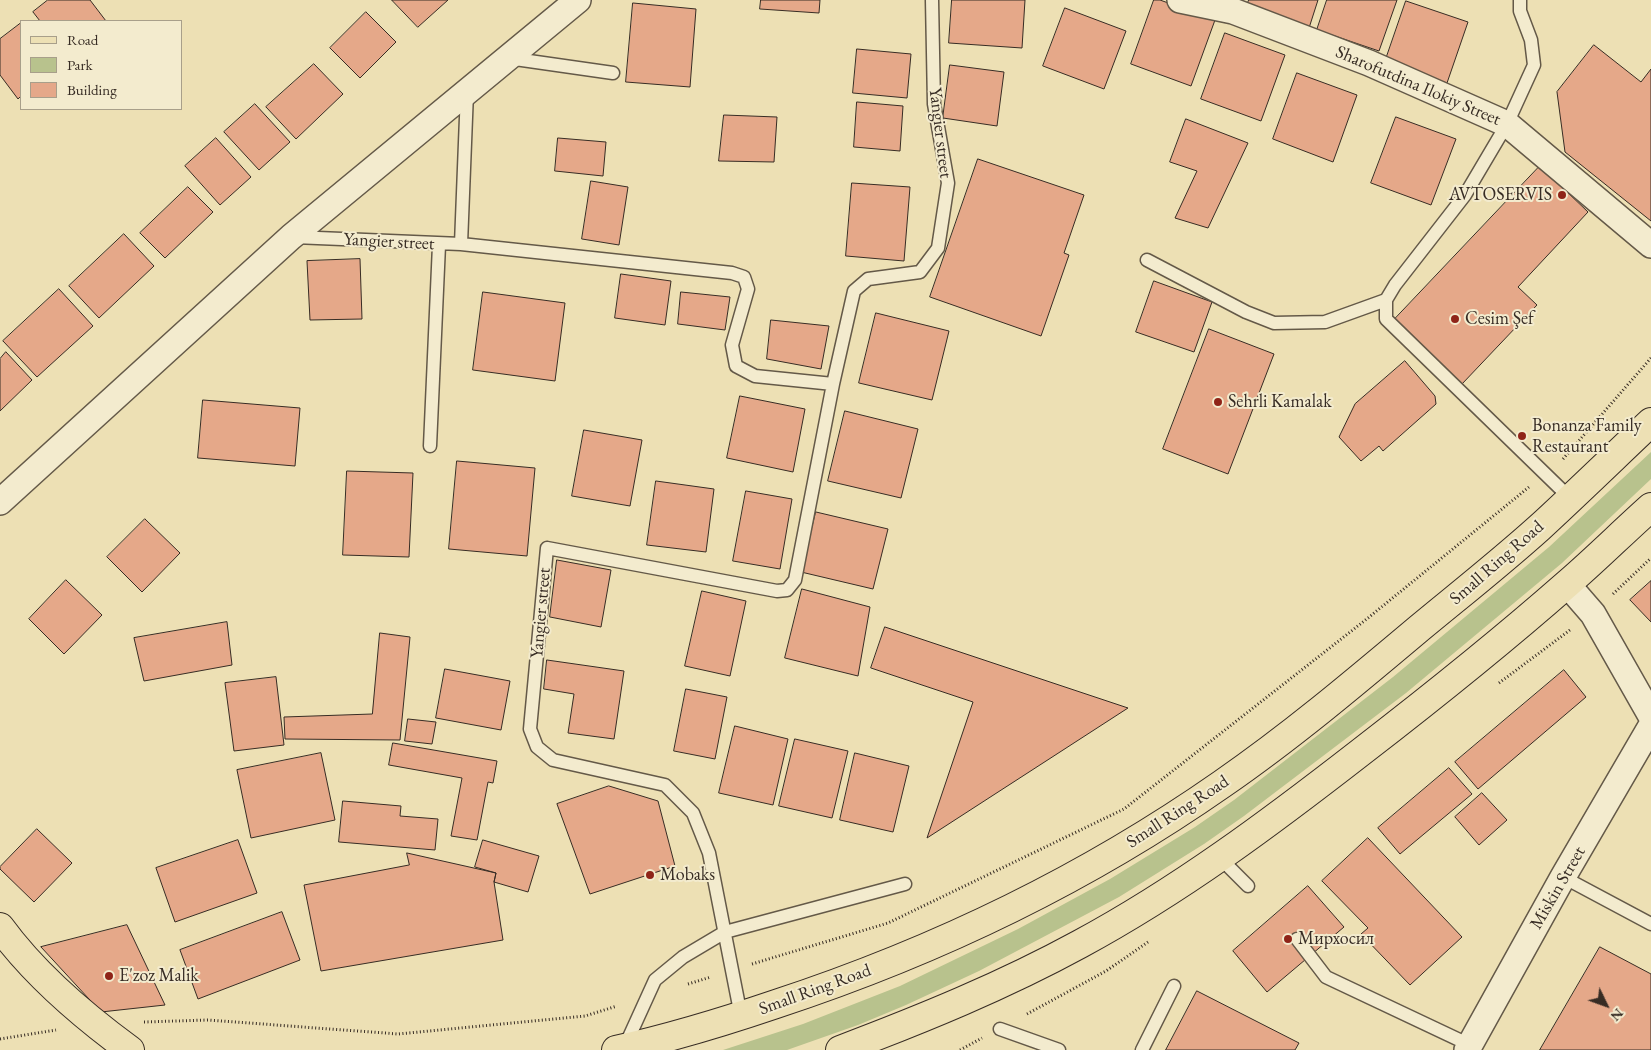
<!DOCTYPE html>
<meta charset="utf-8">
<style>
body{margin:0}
#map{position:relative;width:1651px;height:1050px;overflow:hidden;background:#ede0b4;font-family:"EB Garamond",serif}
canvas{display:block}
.legend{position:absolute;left:20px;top:20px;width:162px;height:90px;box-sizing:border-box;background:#f3ebce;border:1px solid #a89f8a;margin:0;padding:6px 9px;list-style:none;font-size:15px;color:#372c24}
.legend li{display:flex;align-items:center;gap:10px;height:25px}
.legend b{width:25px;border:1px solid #a89f8a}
.north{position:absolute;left:1581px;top:980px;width:50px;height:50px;-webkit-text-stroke:4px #f3ebce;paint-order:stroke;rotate:132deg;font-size:14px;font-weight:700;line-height:20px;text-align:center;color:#372c24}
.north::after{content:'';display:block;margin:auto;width:18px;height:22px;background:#372c24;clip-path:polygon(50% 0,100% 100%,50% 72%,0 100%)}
</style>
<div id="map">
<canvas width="1651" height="1050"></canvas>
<ul class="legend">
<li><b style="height:6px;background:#ede0b4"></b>Road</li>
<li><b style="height:14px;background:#b8c28d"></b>Park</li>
<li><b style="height:14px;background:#e5a889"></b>Building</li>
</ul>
<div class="north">N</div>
</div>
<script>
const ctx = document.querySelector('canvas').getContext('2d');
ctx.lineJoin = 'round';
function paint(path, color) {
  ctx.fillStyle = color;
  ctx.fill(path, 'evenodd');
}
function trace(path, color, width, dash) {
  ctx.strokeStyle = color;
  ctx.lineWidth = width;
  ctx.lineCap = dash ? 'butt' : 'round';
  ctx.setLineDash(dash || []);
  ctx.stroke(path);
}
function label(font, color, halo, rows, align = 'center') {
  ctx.font = font + ' "EB Garamond",serif';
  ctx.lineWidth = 4;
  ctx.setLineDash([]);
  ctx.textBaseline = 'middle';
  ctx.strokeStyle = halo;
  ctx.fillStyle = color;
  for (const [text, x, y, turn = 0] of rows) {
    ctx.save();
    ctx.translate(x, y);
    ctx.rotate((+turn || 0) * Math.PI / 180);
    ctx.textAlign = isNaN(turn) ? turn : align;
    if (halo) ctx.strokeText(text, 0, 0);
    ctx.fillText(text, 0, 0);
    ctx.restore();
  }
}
const green = new Path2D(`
 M1651,452V479L1562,563L1406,693L1244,816L1204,844L1119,897L979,971L906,1005L858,1025L787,1050H723L803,1024L900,986L1018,929L1110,879L1195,827L1234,800L1393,677L1549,547Z`);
const building = new Path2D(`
 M48,0H90L106,21H40L33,12Z
 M392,0H448L418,27Z
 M761,0H820L819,13L760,9Z
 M952,0H1025L1022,48L949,43Z
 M1154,0H1160L1215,20L1191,86L1131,64Z
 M1249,0H1318L1309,28L1246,8Z
 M1327,0H1397L1379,51L1317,30Z
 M1406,1L1468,22L1447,83L1385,62Z
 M633,3L696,9L690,87L626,82Z
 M1065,8L1126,31L1104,89L1043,66Z
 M366,12L396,42L360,78L330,48Z
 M21,23V96L18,99L0,75V39Z
 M1225,33L1285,55L1261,121L1201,99Z
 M1594,45L1641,82L1651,69V221L1565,152L1557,92Z
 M857,49L911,54L907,98L853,93Z
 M314,64L343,94L296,139L266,107Z
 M950,65L1004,72L997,126L943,118Z
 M1297,73L1357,95L1333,162L1273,139Z
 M857,102L903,106L900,151L854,147Z
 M255,104L290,142L259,170L224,132Z
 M724,115L777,117L774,162L719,161Z
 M1396,117L1456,139L1431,205L1371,183Z
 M1186,119L1248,143L1208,228L1175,218L1197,171L1170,162Z
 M216,138L251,177L220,205L185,166Z
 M558,138L606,142L603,176L555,171Z
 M978,159L1084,195L1064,253L1069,255L1041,336L930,297Z
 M1540,166L1588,212L1518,287L1537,305L1462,384L1394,320Z
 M591,181L628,187L619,245L582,239Z
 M852,183L910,187L904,261L846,256Z
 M188,187L213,212L165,258L140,233Z
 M124,234L154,266L99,318L69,286Z
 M360,259L362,319L310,320L307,261Z
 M621,274L671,281L665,325L615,318Z
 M1154,281L1212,302L1194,352L1136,332Z
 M59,289L93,326L37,377L3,341Z
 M483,292L565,303L555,381L473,370Z
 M681,292L730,297L725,330L678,324Z
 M876,313L949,331L932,400L859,383Z
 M771,320L829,326L821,369L767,359Z
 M1209,329L1274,354L1228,474L1163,449Z
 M6,352L32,380L0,411V359Z
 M1405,361L1435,396L1436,404L1383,451L1379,446L1361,461L1339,437L1355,404Z
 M740,396L805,409L793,472L727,458Z
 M203,400L300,408L295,466L198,458Z
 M845,411L918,429L901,498L828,481Z
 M584,430L642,440L630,506L572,496Z
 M457,461L535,468L527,556L449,549Z
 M347,471L413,473L409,557L343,555Z
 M656,481L714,489L706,552L647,545Z
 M746,491L792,499L780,569L733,561Z
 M816,512L888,529L873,589L801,572Z
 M145,519L180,553L142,592L107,557Z
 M557,560L611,570L601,627L550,617Z
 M66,580L102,615L64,654L29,619Z
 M1651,581V622L1630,600Z
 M802,589L870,607L858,676L785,658Z
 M702,591L746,601L730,676L685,666Z
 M227,622L232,665L144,681L134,638Z
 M885,627L1128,708L927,838L973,702L871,668Z
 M380,633L410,637L400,740L285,739L284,717L372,714Z
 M547,660L624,671L614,739L568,733L574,694L544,689Z
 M445,669L510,681L501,730L436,718Z
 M1564,670L1586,697L1478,789L1455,762Z
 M276,677L284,745L234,751L225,683Z
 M686,689L727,697L715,759L674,751Z
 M408,719L436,722L432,744L405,741Z
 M735,726L788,739L773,805L719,793Z
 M795,739L848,751L832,818L779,806Z
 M393,743L497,761L493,783L488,782L477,840L451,836L462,778L389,765Z
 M321,753L335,820L251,838L237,770Z
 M855,753L909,766L893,832L840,820Z
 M1449,768L1472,794L1400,854L1378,828Z
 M609,786L658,801L675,866L590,894L557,804Z
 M1482,793L1507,820L1479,845L1455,817Z
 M343,801L401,806L400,816L438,819L435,850L339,842Z
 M37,829L72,863L34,902L0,869V867Z
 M1368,838L1462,937L1410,985L1361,934L1368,928L1322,881Z
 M238,840L257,893L175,922L156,868Z
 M483,840L539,856L528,892L494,882L496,873L475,867Z
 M407,853L496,873L494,882L503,940L321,971L304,885L409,865Z
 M1308,886L1344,927L1267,992L1233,951Z
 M282,912L300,960L198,999L180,950Z
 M127,925L165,1005L101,1012L41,947Z
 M1600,947L1651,974V1050H1540Z
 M1197,991L1299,1043L1295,1050H1166Z`);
const path = new Path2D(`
 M1563,459L1651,358
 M1613,594L1651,558
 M1499,683L1570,630
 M752,964L888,923L1124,809L1368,618L1529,487
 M688,984L711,977
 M1027,1014L1106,971L1148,942
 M144,1022L208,1020L398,1034L585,1016L617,1006
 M0,1039L56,1030
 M960,1050L982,1038`);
const lane = new Path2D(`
 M1520,0V11L1531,40L1534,65L1507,124L1465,195L1395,285L1386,300V319L1570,498
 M508,58L613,73
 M294,237L461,244L732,273L744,277L748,289L732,345L736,366L755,376L833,384
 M461,244L467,92
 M1147,260L1246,312L1274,323L1325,322L1386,300
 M430,446L439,245
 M1220,858L1248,886
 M1563,877L1651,924
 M1297,939L1326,977L1470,1045
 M741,1016L709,853L693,813L665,785L553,760L537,747L530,729L547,548L777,591L787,590L795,580L833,384L854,291L868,279L920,272L938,248L948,183L934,104L932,0
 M1000,1029L1059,1050
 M625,1046L655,980L683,957L725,932L905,884
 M1142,1050L1174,986`);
const street = new Path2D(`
 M1180,0L1233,11L1369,63L1507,124L1651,245
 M0,502L291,237L578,0
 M1567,584L1593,614L1651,716
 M1467,1050L1563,877L1651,726`);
const primary = new Path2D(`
 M0,927C35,975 82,1015 130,1050`);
const highway = new Path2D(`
 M616,1050C670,1038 723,1022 776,1004C934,952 1086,879 1222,784C1290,737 1353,684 1416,631C1457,597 1499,564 1539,528C1577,493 1614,457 1651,422
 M840,1050C922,1019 1003,986 1080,944C1180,890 1271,822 1361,752C1431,698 1501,642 1567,584C1596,559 1623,532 1651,507`);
const markers = [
 [1562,195,5,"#8f2418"],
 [1455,319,5,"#8f2418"],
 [1218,402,5,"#8f2418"],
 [1522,436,5,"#8f2418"],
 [650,875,5,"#8f2418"],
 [1288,939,5,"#8f2418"],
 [109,976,5,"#8f2418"]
];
const streetNames = [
 ["Sharofutdina Ilokiy Street",1418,86,23],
 ["Yangier street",940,133,83],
 ["Yangier street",389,242,3],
 ["Small Ring Road",1497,563,-41],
 ["Yangier street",541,613,-85],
 ["Small Ring Road",1178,812,-33],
 ["Miskin Street",1558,888,-60],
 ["Small Ring Road",815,990,-20]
];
const poiNames = [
 ["AVTOSERVIS",1552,195,"right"],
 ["Cesim Şef",1465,319],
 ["Sehrli Kamalak",1228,402],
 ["Bonanza Family",1532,426],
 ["Restaurant",1532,447],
 ["Mobaks",660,875],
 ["Мирхосил",1298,939],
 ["E'zoz Malik",119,976]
];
paint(green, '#b8c28d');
paint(building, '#e5a889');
trace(building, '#372c24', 1);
trace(lane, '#645948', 15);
trace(street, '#645948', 28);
trace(primary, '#372c24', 30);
trace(highway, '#372c24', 30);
trace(path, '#372c24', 3, [1, 2.5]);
trace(lane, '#f3ebce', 12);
trace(street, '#f3ebce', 25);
trace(primary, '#ede0b4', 28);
trace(highway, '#ede0b4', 28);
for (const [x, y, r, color] of markers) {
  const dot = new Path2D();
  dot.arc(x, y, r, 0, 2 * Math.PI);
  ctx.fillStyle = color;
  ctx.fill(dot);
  trace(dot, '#f3ebce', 2);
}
label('18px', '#372c24', '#f3ebce', streetNames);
label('18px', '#372c24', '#f3ebce', poiNames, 'left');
</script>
